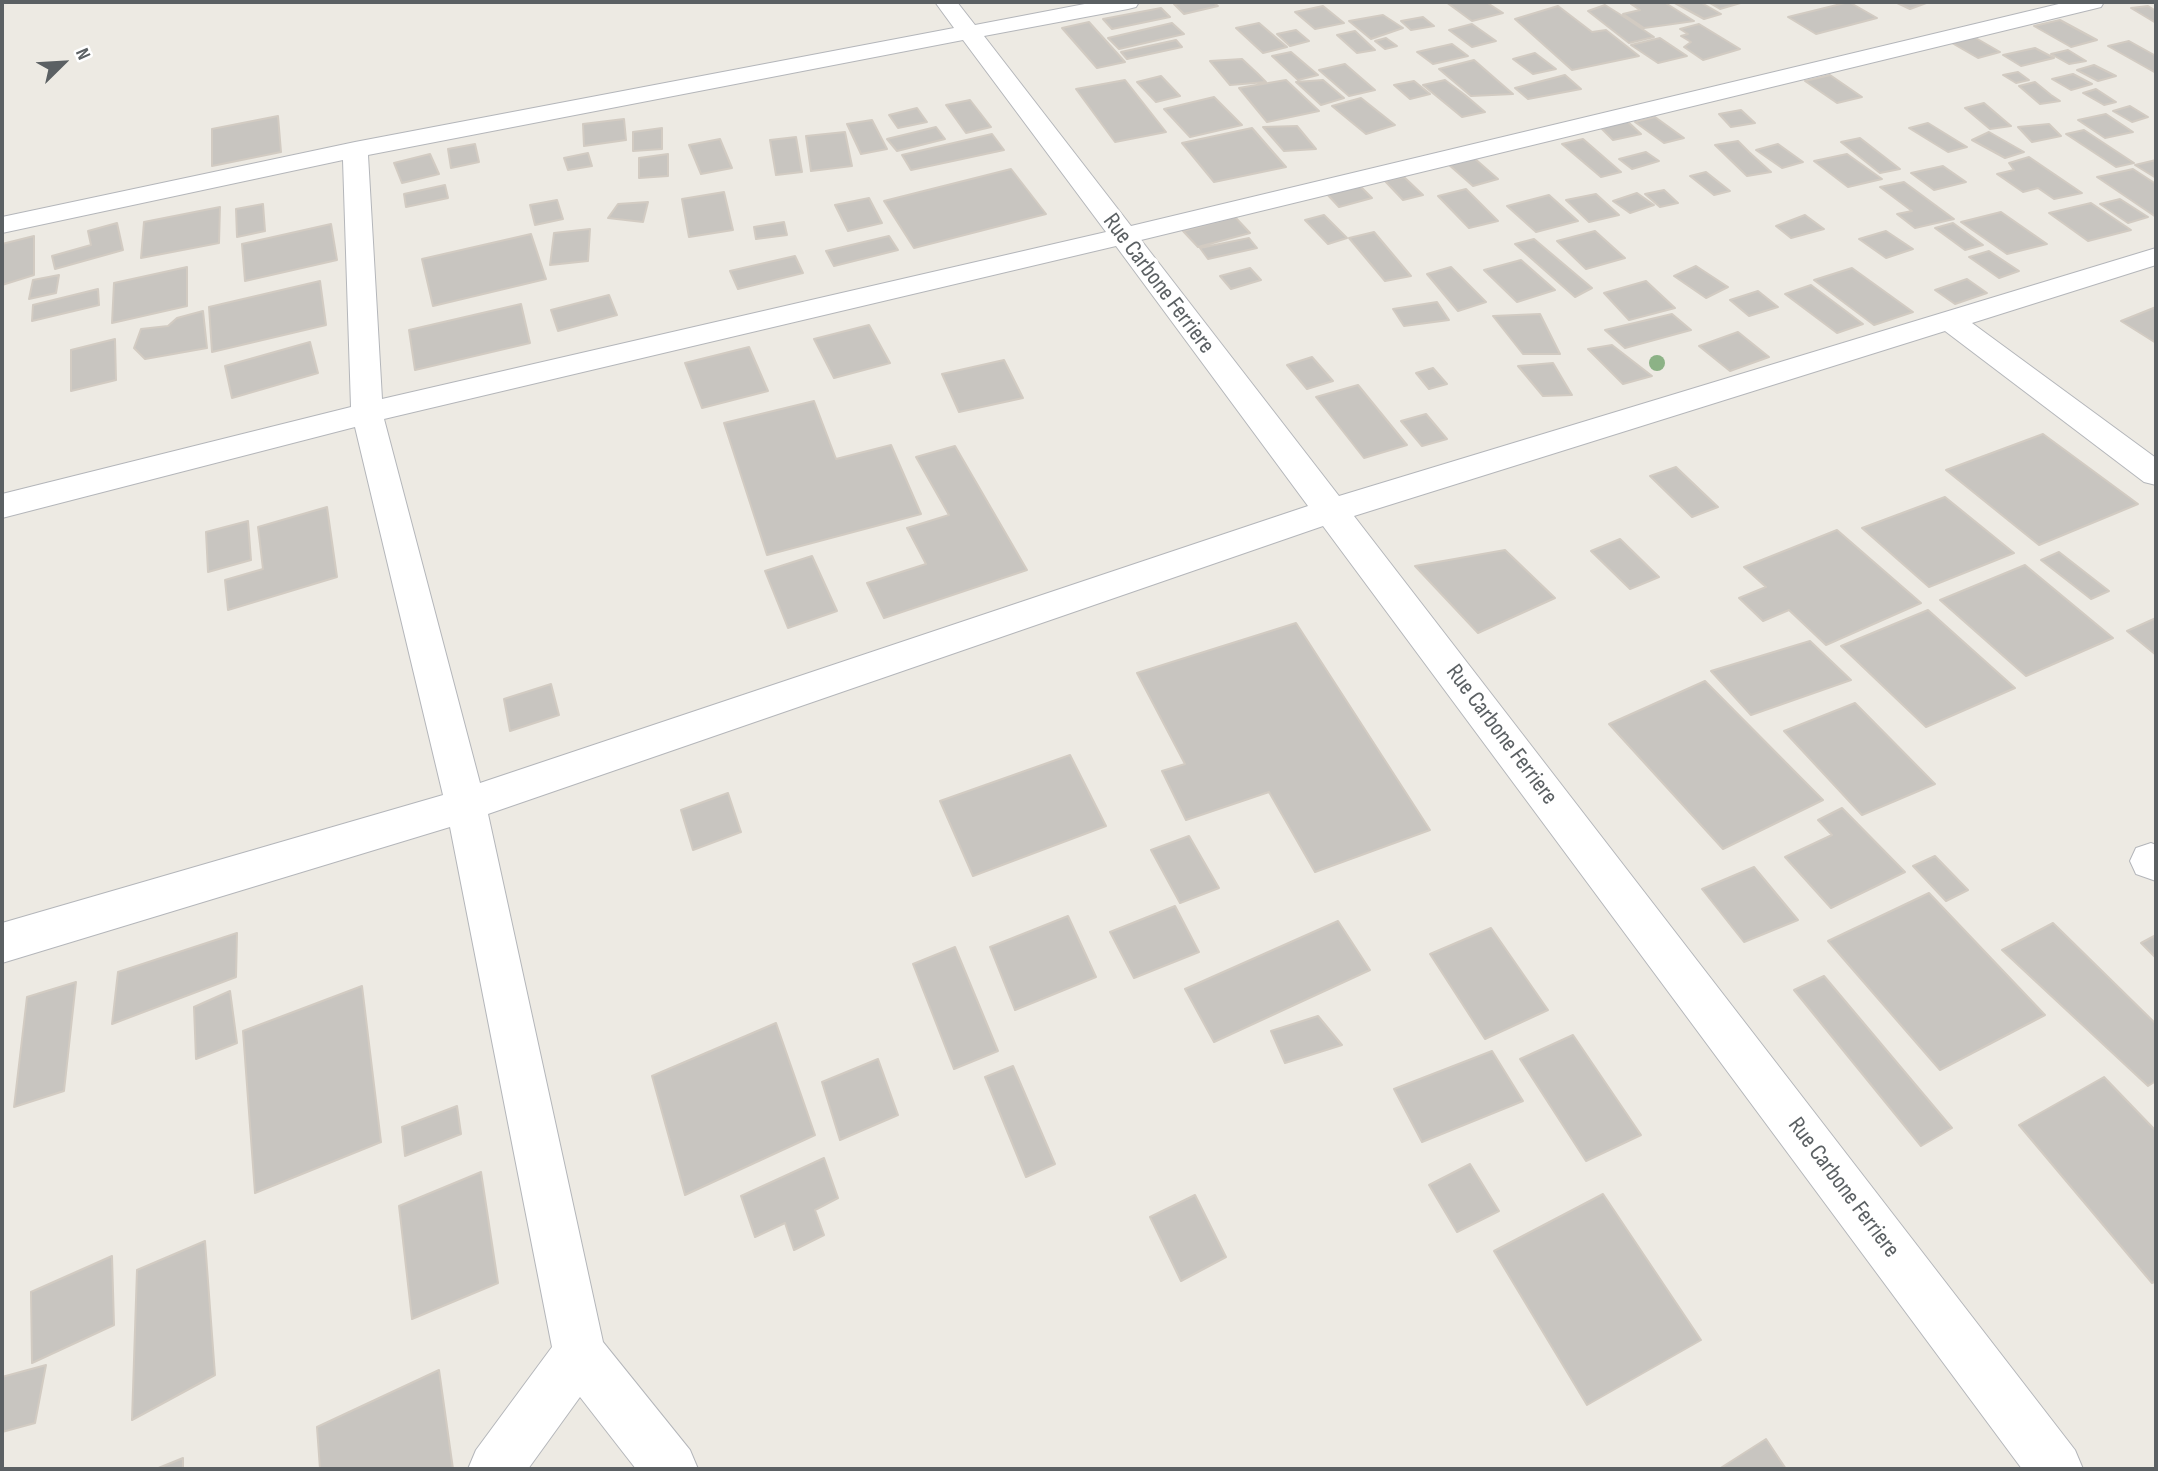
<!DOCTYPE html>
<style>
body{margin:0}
#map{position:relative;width:2158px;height:1471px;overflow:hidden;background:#edeae3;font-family:"Sofia Sans Condensed",sans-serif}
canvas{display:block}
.frame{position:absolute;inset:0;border:4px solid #5b6063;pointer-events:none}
.north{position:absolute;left:28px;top:28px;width:70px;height:70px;-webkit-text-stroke:5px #fff;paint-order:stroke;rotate:66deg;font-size:19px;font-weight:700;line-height:28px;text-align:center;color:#5b6063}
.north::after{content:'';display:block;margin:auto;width:24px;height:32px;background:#5b6063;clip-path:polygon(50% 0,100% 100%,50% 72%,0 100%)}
</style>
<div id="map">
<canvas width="2158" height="1471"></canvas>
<div class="frame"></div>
<div class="north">N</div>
</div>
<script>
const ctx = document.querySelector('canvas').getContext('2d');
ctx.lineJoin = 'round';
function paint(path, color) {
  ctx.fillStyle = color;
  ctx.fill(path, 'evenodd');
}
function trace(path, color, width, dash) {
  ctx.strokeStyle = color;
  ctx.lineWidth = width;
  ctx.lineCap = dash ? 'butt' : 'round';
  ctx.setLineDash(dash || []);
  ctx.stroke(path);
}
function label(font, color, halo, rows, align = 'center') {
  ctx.font = font + ' "Sofia Sans Condensed",sans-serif';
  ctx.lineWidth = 7;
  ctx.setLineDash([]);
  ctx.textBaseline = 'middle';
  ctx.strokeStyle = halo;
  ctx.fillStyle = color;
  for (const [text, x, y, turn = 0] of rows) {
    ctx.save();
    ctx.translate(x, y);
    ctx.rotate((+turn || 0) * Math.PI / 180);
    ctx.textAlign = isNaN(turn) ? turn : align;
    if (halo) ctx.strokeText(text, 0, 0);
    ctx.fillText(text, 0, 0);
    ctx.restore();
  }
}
const building = new Path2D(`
 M1186,2H1213L1218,6L1184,14L1174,4Z
 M1446,2H1486L1503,13L1472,21Z
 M1640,2H1664L1694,21L1644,28L1623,14L1640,10L1631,4Z
 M1673,2H1700L1721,14L1704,19Z
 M1708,2H1744L1720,9Z
 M1849,2L1877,18L1816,34L1788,17Z
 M1895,2H1929L1910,9Z
 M1605,5L1629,20L1654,37L1629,43L1588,11Z
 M1323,6L1344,23L1315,29L1295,12Z
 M1558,6L1592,32L1606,30L1639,56L1572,70L1515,19Z
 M2148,6L2156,11V23L2131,8Z
 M1161,8L1170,17L1112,29L1103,19Z
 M1383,15L1403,28L1371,39L1349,21Z
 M1423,17L1434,26L1411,30L1401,21Z
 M2060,20L2097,40L2071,47L2034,26Z
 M1089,22L1125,62L1097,68L1062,28Z
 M1172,23L1184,34L1119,49L1108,38Z
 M1259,23L1287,47L1263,53L1236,28Z
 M1472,24L1496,41L1472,47L1449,30Z
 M1699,24L1740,49L1703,60L1684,47L1691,42L1681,36L1688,34L1680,29Z
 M1296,30L1309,41L1290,46L1277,34Z
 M1355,31L1375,50L1357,53L1337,35Z
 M1974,37L2000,52L1978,58L1952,43Z
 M1386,38L1397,46L1385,49L1375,41Z
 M1660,38L1687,56L1658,63L1631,45Z
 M1176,40L1182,47L1127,59L1121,52Z
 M2129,41L2156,56V73L2108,46Z
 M1452,44L1468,56L1433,64L1417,52Z
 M2035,48L2054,58L2021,66L2003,55Z
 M2068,50L2086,61L2069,64L2051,54Z
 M1291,52L1318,75L1298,80L1272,56Z
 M1535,53L1556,69L1533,74L1513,59Z
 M1242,59L1257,73L1266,82L1230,85L1210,61Z
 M1474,60L1490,74L1513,94L1471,96L1439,69Z
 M1345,64L1375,90L1349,96L1319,70Z
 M2094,65L2116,76L2098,81L2077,70Z
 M2018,72L2029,80L2016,83L2003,75Z
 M2073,74L2092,84L2071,90L2052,79Z
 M1565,75L1581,89L1528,99L1515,88Z
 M1830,75L1862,97L1837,103L1805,81Z
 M1161,76L1180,96L1156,102L1137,82Z
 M1125,80L1166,132L1115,142L1076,89Z
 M1286,80L1319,111L1267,122L1239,88Z
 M1323,80L1344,98L1321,105L1296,82Z
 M1445,80L1465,95L1485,112L1462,117L1423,85Z
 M1414,81L1430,94L1410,99L1394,85Z
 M2035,82L2051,95L2060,101L2040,104L2019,86Z
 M2096,89L2116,102L2104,105L2083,93Z
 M1214,97L1242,125L1190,137L1164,109Z
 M1361,98L1395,125L1366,134L1332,106Z
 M970,100L991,127L966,133L946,105Z
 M1984,103L2011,126L1990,129L1965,108Z
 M2130,106L2148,117L2132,122L2113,111Z
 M917,108L927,122L898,128L889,115Z
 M1741,110L1755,123L1731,127L1719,114Z
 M2106,114L2133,132L2105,138L2078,120Z
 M278,116L281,152L212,166V129Z
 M1655,117L1684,138L1664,143L1635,122Z
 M624,119L626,140L584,146L583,124Z
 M872,120L887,149L861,154L847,124Z
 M1627,121L1641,134L1613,140L1601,128Z
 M1928,123L1967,147L1948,152L1909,128Z
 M2049,124L2061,136L2032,142L2018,127Z
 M1297,126L1316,149L1284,151L1263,127Z
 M936,127L945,139L897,151L887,139Z
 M662,128V149L633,151V132Z
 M1252,128L1286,167L1214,182L1182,143Z
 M2084,130L2134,163L2116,167L2066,134Z
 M845,132L852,166L811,171L806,136Z
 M1989,132L2024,152L2005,158L1972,140Z
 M992,134L1004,150L911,170L902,155Z
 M796,137L802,172L776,175L770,140Z
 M1860,138L1900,169L1880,173L1841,142Z
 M720,139L732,168L701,174L689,145Z
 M1583,139L1621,172L1601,177L1562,144Z
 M1738,141L1749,152L1771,172L1747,176L1715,145Z
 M475,144L479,162L451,168L448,149Z
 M1778,144L1803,162L1782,168L1756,150Z
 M1646,152L1659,161L1632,169L1619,159Z
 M588,153L592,166L568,170L564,158Z
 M430,154L439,174L402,183L394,163Z
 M668,154V176L639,178V158Z
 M1847,154L1882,179L1848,187L1814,161Z
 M2029,157L2082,193L2054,199L2038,188L2023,192L1997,174L2014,170L2009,163Z
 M1474,158L1498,179L1473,186L1448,164Z
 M2156,160V178L2135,165Z
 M1943,166L1966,182L1934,190L1911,173Z
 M1011,169L1046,214L914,248L884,201Z
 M2133,169L2156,184V217L2097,177Z
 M1706,172L1730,191L1714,195L1690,176Z
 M1404,177L1423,195L1403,200L1385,181Z
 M1904,182L1954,219L1915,228L1897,214L1912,211L1880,187Z
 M445,185L448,198L406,207L404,194Z
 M1359,185L1372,198L1339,207L1326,193Z
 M1466,189L1498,221L1469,228L1438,196Z
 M1664,190L1678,203L1660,207L1645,194Z
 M724,192L733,230L689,237L682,199Z
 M1637,193L1654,205L1630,213L1613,201Z
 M1596,194L1619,215L1589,222L1566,200Z
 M1549,195L1578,221L1536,232L1507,206Z
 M869,198L882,223L848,231L835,205Z
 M2120,199L2148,217L2128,223L2100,204Z
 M557,200L563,219L535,225L530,205Z
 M648,202L643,222L608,218L618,204Z
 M2091,203L2131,230L2088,241L2049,213Z
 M263,204L265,231L237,237L236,209Z
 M220,207L219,243L141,258L144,222Z
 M2001,212L2047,244L2007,254L1961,222Z
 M1324,215L1347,238L1328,244L1305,220Z
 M1805,215L1824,229L1791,238L1776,226Z
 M1235,217L1250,233L1198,247L1183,231Z
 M784,222L787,235L756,239L754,227Z
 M117,223L123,250L55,269L52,256L91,245L88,231Z
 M1953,223L1983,245L1965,250L1935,228Z
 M331,224L337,260L245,281L242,244Z
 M590,229L588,261L550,265L554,233Z
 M1595,231L1625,258L1586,269L1557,241Z
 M1886,231L1913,249L1886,258L1859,239Z
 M1374,232L1411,276L1385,281L1349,238Z
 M531,234L546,279L433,306L422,259Z
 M34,236V275L2,285V244Z
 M889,236L898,250L834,266L826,251Z
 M1249,238L1257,248L1208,259L1200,248Z
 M1534,239L1592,288L1575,297L1515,244Z
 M1989,251L2019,271L1999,278L1969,257Z
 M795,256L803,273L738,289L730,271Z
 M1521,260L1555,290L1517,302L1484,270Z
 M1696,266L1728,287L1706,298L1674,276Z
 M187,267V306L112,323L114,283Z
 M1451,267L1486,302L1458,311L1427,274Z
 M1250,268L1261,280L1231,289L1220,276Z
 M1852,268L1913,312L1874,325L1814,280Z
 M59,275L56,293L29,299L33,280Z
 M1967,279L1987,293L1955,304L1935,290Z
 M320,281L326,325L212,352L209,307Z
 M1646,281L1675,308L1629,320L1604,293Z
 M1811,285L1863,324L1837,333L1785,294Z
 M98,289L99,305L32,321L33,305Z
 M1758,291L1778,307L1749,316L1730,300Z
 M609,295L617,315L558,331L551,310Z
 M1437,302L1449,320L1404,326L1393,309Z
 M521,304L530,343L415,370L409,330Z
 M2156,307V343L2121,321Z
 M203,311L207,348L145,359L134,348L141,329L168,326L177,318Z
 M1540,314L1560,354H1523L1493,316Z
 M1672,314L1691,330L1625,348L1605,330Z
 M869,325L890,363L834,378L814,339Z
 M1738,332L1769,357L1730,371L1699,346Z
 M115,339L116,380L71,391V350Z
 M310,342L318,373L232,398L225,366Z
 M1612,345L1652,376L1623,384L1588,349Z
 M749,347L768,391L702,408L685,363Z
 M1312,357L1333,381L1307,389L1287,365Z
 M1004,360L1023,398L959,412L942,374Z
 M1553,363L1572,395L1543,396L1518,366Z
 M1433,368L1447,384L1429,389L1416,373Z
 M1358,385L1407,445L1364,458L1316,397Z
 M814,401L836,459L891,445L921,514L767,555L724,423Z
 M1426,414L1447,439L1422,446L1401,421Z
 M2043,434L2138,504L2039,545L1946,470Z
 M955,446L1027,570L884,618L867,583L926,564L907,528L949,515L916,457Z
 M1676,467L1718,507L1692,517L1650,476Z
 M1945,497L2014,553L1929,587L1862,528Z
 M327,507L337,577L228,610L225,580L263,569L258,527Z
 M248,521L251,560L208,572L206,532Z
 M1837,530L1921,603L1826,645L1789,610L1763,621L1739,598L1766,587L1744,567Z
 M1620,539L1659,577L1630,589L1591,551Z
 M1505,550L1555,598L1478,633L1415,566Z
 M2059,552L2109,591L2091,599L2041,560Z
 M812,556L837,611L788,628L765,571Z
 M2025,565L2113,638L2026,676L1940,600Z
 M1928,610L2015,688L1926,727L1841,646Z
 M2156,618V655L2127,631Z
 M1296,623L1430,830L1315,872L1269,792L1186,820L1162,771L1185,764L1137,673Z
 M1810,641L1851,680L1751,715L1711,671Z
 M1705,681L1823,800L1723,849L1609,724Z
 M551,684L559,715L510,731L504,699Z
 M1855,703L1935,784L1862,815L1784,731Z
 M1070,755L1106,826L973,876L940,801Z
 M728,793L741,832L693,850L681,810Z
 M1842,808L1905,872L1831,908L1785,857L1832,835L1818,820Z
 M1189,836L1219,888L1180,903L1151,850Z
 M1935,856L1968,890L1946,901L1913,866Z
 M1754,867L1798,920L1744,942L1702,889Z
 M1929,893L2045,1015L1940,1070L1828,941Z
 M1175,906L1199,952L1134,978L1110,932Z
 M1068,916L1096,977L1015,1010L990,947Z
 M1338,921L1370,970L1214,1042L1185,989Z
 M2053,923L2156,1024V1081L2148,1086L2002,950Z
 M1491,928L1548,1010L1485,1039L1430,954Z
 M237,933L236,977L112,1024L118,972Z
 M2156,935V958L2141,943Z
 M955,947L998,1051L954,1069L913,964Z
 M1824,976L1952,1128L1921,1146L1794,990Z
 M76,982L64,1091L14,1107L27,997Z
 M362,986L381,1142L255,1193L243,1031Z
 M230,991L237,1043L196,1059L194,1007Z
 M1318,1016L1342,1045L1285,1063L1271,1031Z
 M776,1023L815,1135L685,1195L652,1076Z
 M1573,1035L1641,1135L1586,1161L1520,1059Z
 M1492,1051L1523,1101L1422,1142L1394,1089Z
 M878,1059L898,1115L840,1140L822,1082Z
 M1013,1066L1055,1164L1026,1177L985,1077Z
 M2104,1077L2156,1131V1281L2152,1283L2019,1125Z
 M457,1106L461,1134L405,1156L402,1127Z
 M824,1158L838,1198L815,1210L824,1235L794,1250L785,1223L755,1237L741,1196Z
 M1470,1164L1499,1211L1457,1232L1429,1185Z
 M481,1172L498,1283L412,1319L399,1206Z
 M1603,1194L1701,1340L1587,1405L1494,1251Z
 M1195,1195L1226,1257L1181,1281L1150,1217Z
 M205,1241L215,1375L132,1420L137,1270Z
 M112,1256L114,1325L32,1363L31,1292Z
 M46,1365L35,1423L2,1432V1377Z
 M439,1370L453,1469H320L317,1427Z
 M1766,1439L1786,1469H1719Z
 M183,1458V1469H156Z`);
const minor = new Path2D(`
 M935,2H957L975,25L1095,2H1139L1136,7L1128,9L984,36L1131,226L2067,2H2104L2101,7L2093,9L1141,240L1339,496L2156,248V265L1972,323L2156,458V485L2144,482L1945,331L1354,516L2075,1450L2083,1469H2022L1323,526L488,814L603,1342L690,1450L698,1469H636L580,1397L528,1469H468L476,1450L552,1347L450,827L2,963V923L443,795L355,427L2,518V494L351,407L343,160L2,233V217L355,142L954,28ZM963,40L1106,232L382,399L368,155ZM1116,246L1308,506L480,783L384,419Z
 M2151,843L2156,845V881L2136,874L2130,861L2136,848Z`);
const trees = [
 [1657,363]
];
const streetNames = [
 ["Rue Carbone Ferriere",1158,284,53],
 ["Rue Carbone Ferriere",1501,735,53],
 ["Rue Carbone Ferriere",1843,1188,53]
];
paint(building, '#c8c5c0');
trace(building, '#d2cbc2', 2);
trace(minor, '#b4b6ba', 2);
paint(minor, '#fff');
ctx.fillStyle = '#8cb286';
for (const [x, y] of trees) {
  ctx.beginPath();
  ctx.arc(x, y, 8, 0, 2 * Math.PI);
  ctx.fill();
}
label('24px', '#5b6063', '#fff', streetNames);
</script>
